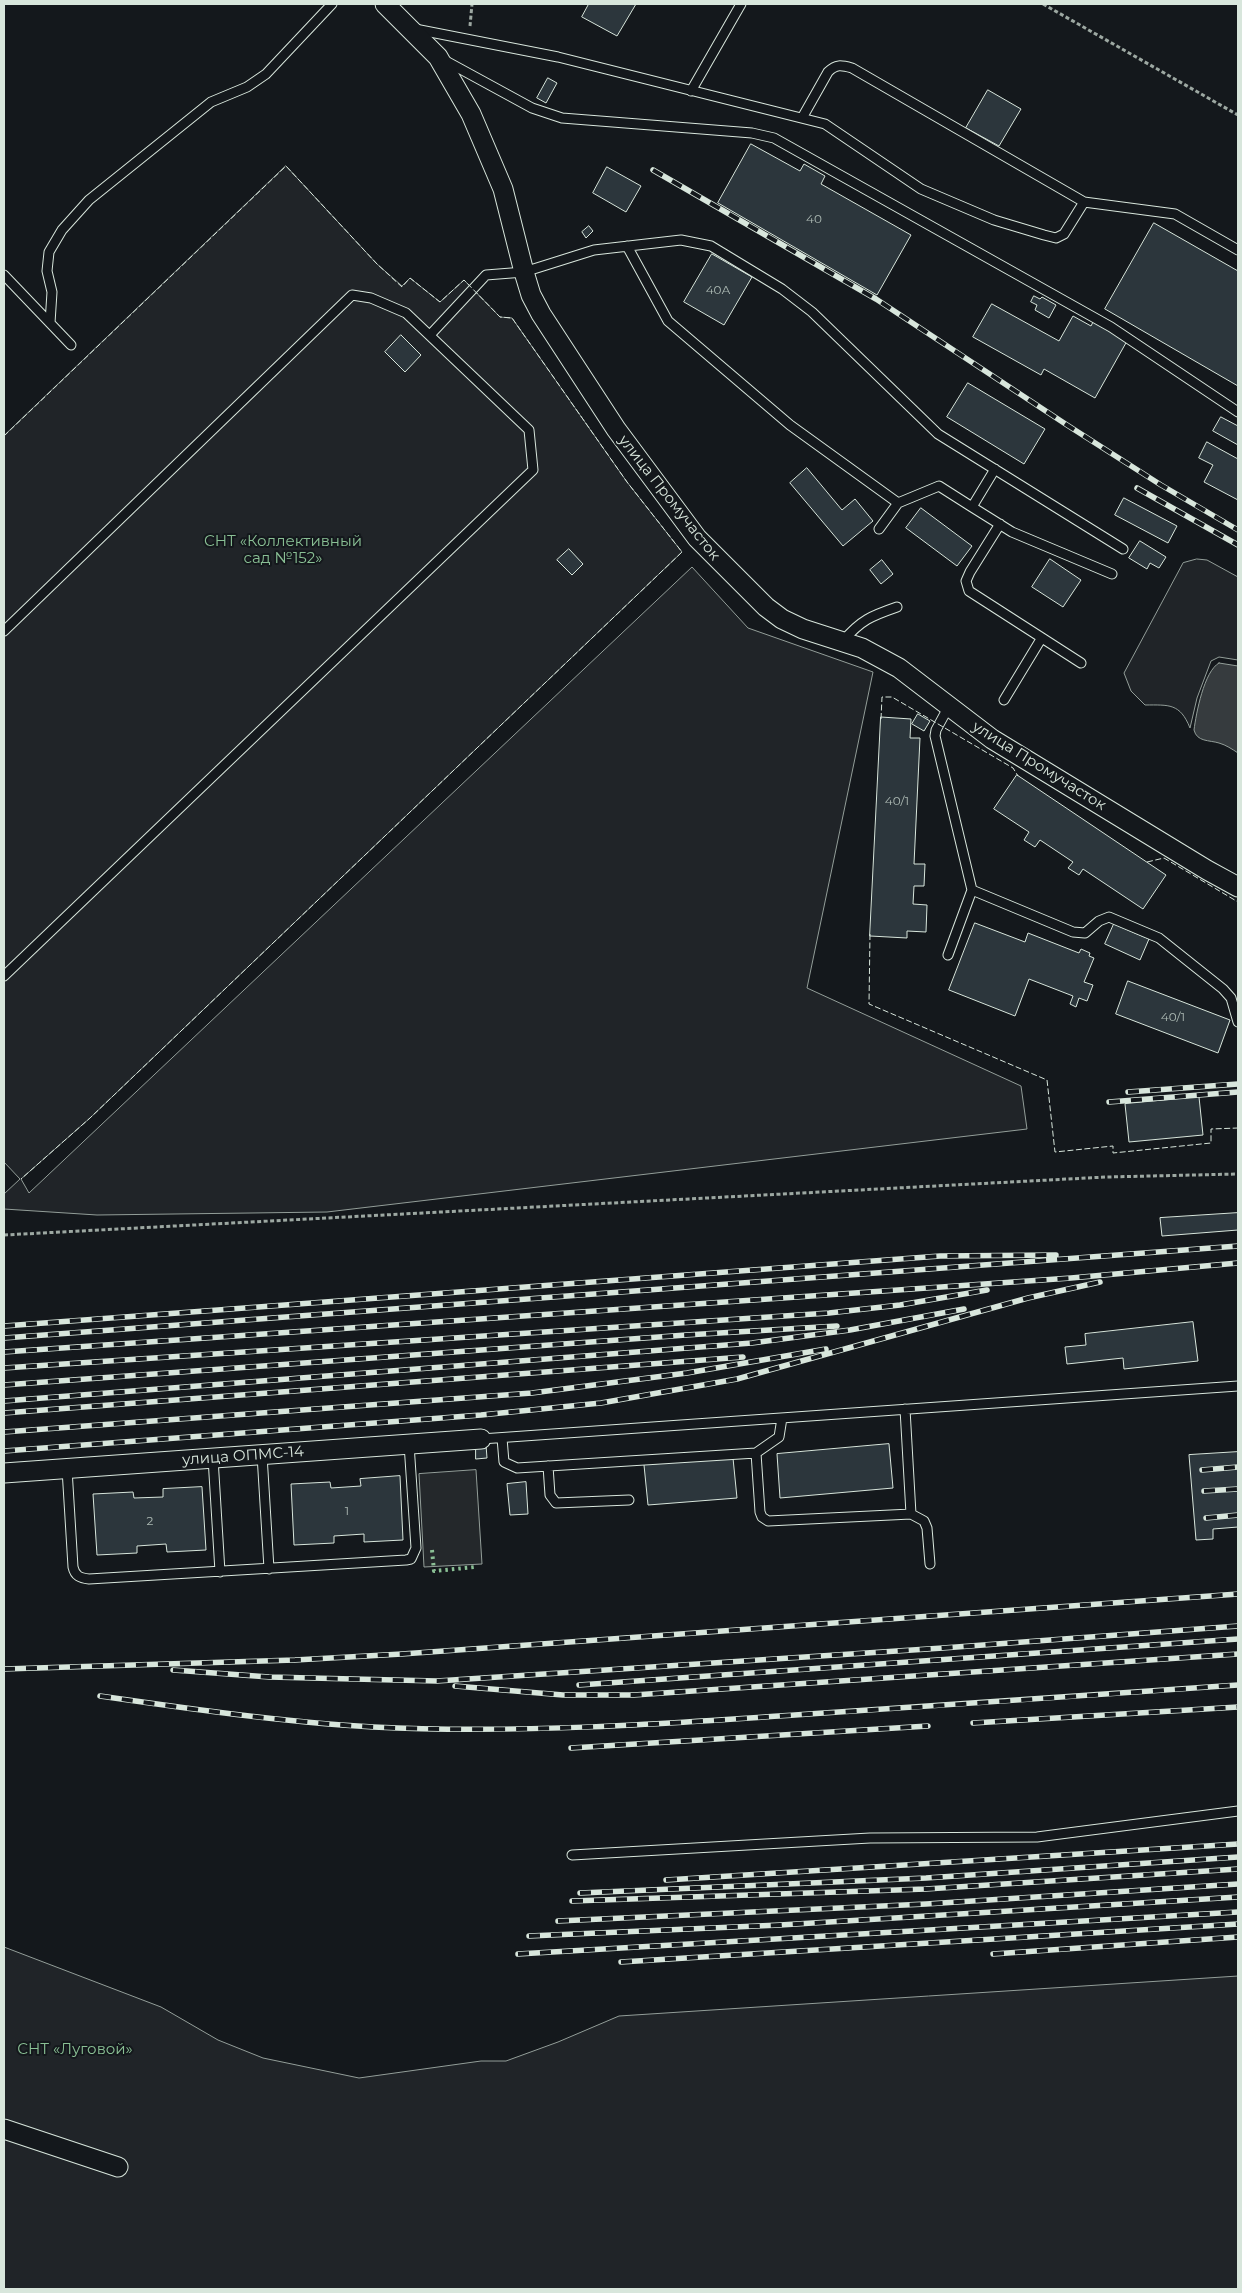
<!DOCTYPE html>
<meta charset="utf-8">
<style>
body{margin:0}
#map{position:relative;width:1242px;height:2293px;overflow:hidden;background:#14181c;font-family:Montserrat,sans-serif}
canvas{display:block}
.frame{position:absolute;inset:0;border:5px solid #d8e6dc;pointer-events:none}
</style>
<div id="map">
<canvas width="1242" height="2293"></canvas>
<div class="frame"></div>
</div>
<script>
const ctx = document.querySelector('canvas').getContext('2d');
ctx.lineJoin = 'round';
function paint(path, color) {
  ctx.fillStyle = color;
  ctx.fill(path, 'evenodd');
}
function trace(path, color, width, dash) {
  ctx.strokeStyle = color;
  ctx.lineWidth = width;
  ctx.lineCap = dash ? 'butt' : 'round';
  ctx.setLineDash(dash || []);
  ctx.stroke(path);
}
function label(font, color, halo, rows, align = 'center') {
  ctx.font = font + ' Montserrat,sans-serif';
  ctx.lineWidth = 4;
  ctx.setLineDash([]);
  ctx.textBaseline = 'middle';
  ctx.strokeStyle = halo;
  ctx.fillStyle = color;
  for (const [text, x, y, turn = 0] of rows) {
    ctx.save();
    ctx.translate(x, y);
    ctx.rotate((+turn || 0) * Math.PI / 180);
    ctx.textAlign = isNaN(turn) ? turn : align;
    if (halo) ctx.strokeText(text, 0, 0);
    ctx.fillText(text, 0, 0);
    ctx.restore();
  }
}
const green = new Path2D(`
 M286,166L377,264L402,286L410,278L440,302L464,280L500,317L512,318L627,482L682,552L90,1118L21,1179L29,1193L692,567L748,628L873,672L807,988L1021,1086L1027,1129L327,1212L97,1215L4,1209V1194L20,1179L4,1162V436Z
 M1197,559L1207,560L1238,577V660L1219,657L1211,661L1197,698L1190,728C1180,703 1169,705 1145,705L1131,691L1124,673L1183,563Z
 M4,1947L161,2007L218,2040L263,2058L359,2078L481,2061H506L558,2042L619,2016L1238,1976V2289H4Z`);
const parking = new Path2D(`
 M476,1470L482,1564L424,1567L419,1474Z`);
const water = new Path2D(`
 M1219,663L1238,666V753C1232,749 1226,745 1219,743C1209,740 1197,742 1194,730C1196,714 1204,671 1219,663Z`);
const building = new Path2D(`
 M589,4H636L617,36L582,17Z
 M548,78L557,83L546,103L537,98Z
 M988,90L1021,109L999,146L966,128Z
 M751,144L800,171L804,164L825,176L821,184L911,235L877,295L718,203Z
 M607,167L641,186L626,212L593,193Z
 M1154,223L1238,271V386L1105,309Z
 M589,226L593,231L586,238L582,232Z
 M712,254L752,277L724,325L684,302Z
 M1034,296L1040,299L1042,297L1056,305L1049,318L1035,310L1037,305L1031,302Z
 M992,304L1059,341L1073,316L1091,326L1093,322L1127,341L1095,398L1044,369L1041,375L973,337Z
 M401,335L421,355L405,372L385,352Z
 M968,383L1045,429L1024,464L947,417Z
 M1221,417L1238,426V445L1213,431Z
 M1207,442L1238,459V500L1204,482L1213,465L1199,458Z
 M807,468L842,510L855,499L873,521L843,546L790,483Z
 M1124,498L1177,526L1168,543L1115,515Z
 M921,508L972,546L957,566L906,528Z
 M1140,541L1166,557L1159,568L1150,563L1147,569L1129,558Z
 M569,549L583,564L572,575L557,560Z
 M1050,559L1081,580L1063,607L1032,587Z
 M882,560L893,574L881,584L870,570Z
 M918,714L930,721L924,731L912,724Z
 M881,717L911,719L910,738H920L914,864H925L924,886H914L913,904L927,905L926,932L907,931V938L870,936Z
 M1017,775L1166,875L1143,909L1083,869L1079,875L1068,868L1073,862L1040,840L1035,847L1024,840L1029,832L994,809Z
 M975,923L1025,942L1028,933L1079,953L1081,949L1090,953L1089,956L1094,958L1084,982L1093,985L1087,1001L1079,998L1076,1007L1070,1004L1073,996L1029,979L1015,1016L949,990Z
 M1114,924L1149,939L1140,960L1105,944Z
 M1128,981L1230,1020L1218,1053L1116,1014Z
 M1199,1097L1203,1135L1129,1142L1125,1104Z
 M1238,1213V1230L1162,1236L1160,1218Z
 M1193,1322L1198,1361L1124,1369L1123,1358L1067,1364L1065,1347L1086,1345L1085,1334Z
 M889,1444L893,1488L780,1498L777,1454Z
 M476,1445H486L487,1458L476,1459Z
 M1238,1452V1527L1213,1529V1539L1196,1540L1189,1455Z
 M733,1458L737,1498L648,1505L644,1465Z
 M400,1476L403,1540L364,1542V1534L334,1536V1543L294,1545L291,1484L330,1482L331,1488L361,1486L360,1479Z
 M526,1482L528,1514L510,1515L507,1484Z
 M202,1487L206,1550L167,1552L166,1544L137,1546V1553L97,1555L93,1494L133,1492L134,1498L163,1497V1489Z`);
const path = new Path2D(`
 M1043,4L1238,115
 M470,26L472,4
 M4,1235L1106,1177L1238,1174`);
const service = new Path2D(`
 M415,29L558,57L825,124L921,189L994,220L1044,235L1056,238L1064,234L1084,202L1175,214L1238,250
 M444,60L532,108L562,118L752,133L774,138L1111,327L1238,412
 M691,91L741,4
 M802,118L828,72C836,64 841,65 852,68L1084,202
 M627,246L668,321L790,425L898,503L939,486L972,507L995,469
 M4,275L71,345
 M50,323L52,292L47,271L49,252L62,230L89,200L211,102L247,87L266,74L332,4
 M430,335L486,275L524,272L594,250L681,240L711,246L782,289L812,312L938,434L1123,549
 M972,507L1012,532L1112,574
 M1000,524L970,572L966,581L969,591L1081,663
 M879,529L898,503
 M4,631L352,295L371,298L406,313L529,430L533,470L4,976
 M843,641C861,620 871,616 897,607
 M1004,700L1041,639
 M949,706L936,730L935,736L972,890L1073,932L1085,933L1099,921L1109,917L1159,938L1223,989L1231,998L1238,1022
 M948,955L972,890
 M905,1409L911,1514
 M502,1438L504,1462L517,1468L756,1453L779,1437L782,1418
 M481,1439L1238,1386
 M756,1453L760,1512L762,1517L768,1521L911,1514L924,1521L927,1528L930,1564
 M262,1455L269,1569
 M213,1458L220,1572
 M548,1466L550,1495L556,1503L629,1500
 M67,1469L73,1567C75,1576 80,1578 89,1579L406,1560L411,1559L416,1548L409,1444
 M572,1855L870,1838L1037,1837L1238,1811`);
const minor = new Path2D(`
 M385,4L438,57L471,114L503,189L524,272L531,295L541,314L616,429L697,538L766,607L782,619L803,629L862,648L899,668L992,739L1207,870L1238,887
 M4,1473L481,1439
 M4,2129L118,2167`);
const rail = new Path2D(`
 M653,170L876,299L1067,425L1161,485L1238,530
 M1137,488L1238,545
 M1128,1092L1238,1084
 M1109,1102L1238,1092
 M4,1326L940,1256L1056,1255
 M4,1338L1238,1246
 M4,1352L1071,1278L1238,1263
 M4,1368L829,1313L900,1305L987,1290
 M4,1385L686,1335L837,1326
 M4,1401L752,1343L850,1330L964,1309
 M4,1413L743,1357
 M4,1432L532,1393L687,1373L826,1349
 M4,1451L481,1415L601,1403L737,1379L1028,1298L1100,1282
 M1202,1470L1238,1467
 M1204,1491L1238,1489
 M1206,1518L1238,1515
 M4,1669L295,1660L402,1654L1238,1594
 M173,1670L269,1677L437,1681L943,1648L1238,1626
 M579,1685L1238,1639
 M455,1686L563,1695H634L1238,1654
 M100,1696C191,1709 282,1722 373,1727C518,1734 665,1724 809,1714C952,1705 1095,1695 1238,1685
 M973,1723L1238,1707
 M571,1748L928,1726
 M666,1880L1238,1844
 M580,1893L926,1878L1238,1857
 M572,1901L926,1889L1238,1869
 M558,1921L926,1904L1238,1884
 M529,1936L780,1925L1238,1897
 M518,1954L1238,1912
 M993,1954L1238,1937
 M621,1962L1238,1924`);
const hedge = new Path2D(`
 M432,1550L434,1571L475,1567`);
const fence = new Path2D(`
 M4,436L286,166L377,264L402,287L410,278L440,302L464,280L500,317L512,318L627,482L682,552L90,1118L21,1179
 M881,719L882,697H892L1013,768L1018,776
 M1147,862L1164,858L1238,902
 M870,934L869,1004L1047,1080L1055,1152L1113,1146V1153L1211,1143V1129L1238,1128`);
const numberNames = [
 ["40",814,219],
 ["40А",718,290],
 ["40/1",897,801],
 ["40/1",1173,1017],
 ["1",347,1511],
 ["2",150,1521]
];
const streetNames = [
 ["улица Промучасток",669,498,52],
 ["улица Промучасток",1039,766,32],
 ["улица ОПМС-14",243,1456,-4]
];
const parkNames = [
 ["СНТ «Коллективный",283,542],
 ["сад №152»",283,559],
 ["СНТ «Луговой»",75,2050]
];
paint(green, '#202428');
trace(green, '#939e99', 1);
paint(parking, '#24282b');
trace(parking, '#939e99', 1);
paint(water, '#363b3e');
trace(water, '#939e99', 1);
paint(building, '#2c363c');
trace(building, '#d8e6dc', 1);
trace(service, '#d8e6dc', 11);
trace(minor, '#d8e6dc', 21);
trace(path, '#9da8a2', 3, [4, 2.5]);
trace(service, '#14181c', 9);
trace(minor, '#14181c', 19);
trace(rail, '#d8e6dc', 5.5);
trace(rail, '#14181c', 4, [11]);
trace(hedge, '#8ac095', 4, [2.5, 4]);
trace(fence, '#d8e6dc', 1, [6, 2.5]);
label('12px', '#adbab4', null, numberNames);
label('15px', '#d8e6dc', '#14181c', streetNames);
label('15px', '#8ac095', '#14181c', parkNames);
</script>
